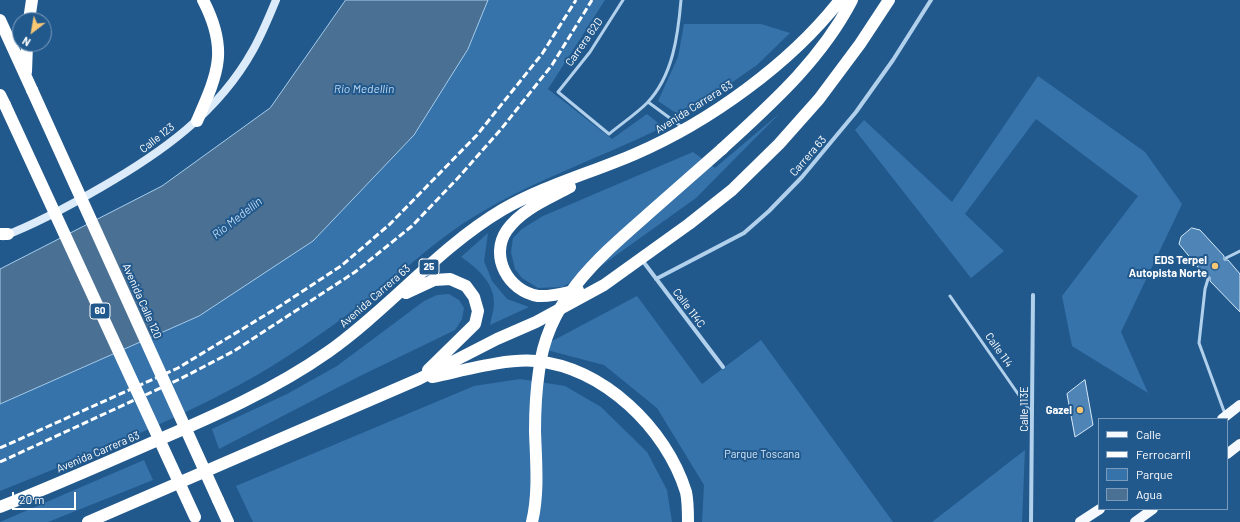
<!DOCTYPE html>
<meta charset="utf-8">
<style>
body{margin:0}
#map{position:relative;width:1240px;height:522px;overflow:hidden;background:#22598d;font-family:Barlow,sans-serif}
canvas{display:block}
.legend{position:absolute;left:1098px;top:418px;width:130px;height:92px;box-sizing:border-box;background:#22598d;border:1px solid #7a9bbb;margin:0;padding:5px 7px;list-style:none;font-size:12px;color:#fff}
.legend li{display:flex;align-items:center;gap:8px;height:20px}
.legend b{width:20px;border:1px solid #7a9bbb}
.north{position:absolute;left:12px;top:12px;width:40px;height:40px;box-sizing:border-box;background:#22598d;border:1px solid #7a9bbb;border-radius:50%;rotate:211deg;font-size:11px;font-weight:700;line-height:16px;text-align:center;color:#fff}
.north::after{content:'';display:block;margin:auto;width:14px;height:18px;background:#f7c773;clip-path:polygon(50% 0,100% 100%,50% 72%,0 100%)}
.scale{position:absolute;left:12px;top:492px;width:64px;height:18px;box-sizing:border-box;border:2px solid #fff;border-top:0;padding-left:5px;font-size:12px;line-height:14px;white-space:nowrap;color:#fff;-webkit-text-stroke:3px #22598d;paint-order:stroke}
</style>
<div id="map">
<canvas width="1240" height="522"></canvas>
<ul class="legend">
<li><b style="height:5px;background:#f6fafe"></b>Calle</li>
<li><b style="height:5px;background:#fff"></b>Ferrocarril</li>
<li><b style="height:11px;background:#3673aa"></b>Parque</li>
<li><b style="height:11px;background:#4a7094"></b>Agua</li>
</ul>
<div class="north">N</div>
<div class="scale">20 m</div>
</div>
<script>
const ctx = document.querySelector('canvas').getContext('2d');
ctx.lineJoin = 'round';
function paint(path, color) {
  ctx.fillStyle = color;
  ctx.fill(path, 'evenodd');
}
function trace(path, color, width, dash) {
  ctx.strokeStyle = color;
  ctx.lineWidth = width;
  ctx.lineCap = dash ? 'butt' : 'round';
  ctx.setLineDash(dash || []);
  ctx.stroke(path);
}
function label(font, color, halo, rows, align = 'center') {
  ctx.font = font + ' Barlow,sans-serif';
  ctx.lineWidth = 4;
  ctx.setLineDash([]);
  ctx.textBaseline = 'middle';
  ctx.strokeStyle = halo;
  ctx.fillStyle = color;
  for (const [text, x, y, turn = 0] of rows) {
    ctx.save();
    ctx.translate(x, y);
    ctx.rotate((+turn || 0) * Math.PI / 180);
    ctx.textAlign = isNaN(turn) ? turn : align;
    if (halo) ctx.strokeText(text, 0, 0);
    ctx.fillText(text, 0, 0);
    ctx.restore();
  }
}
const green = new Path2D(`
 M488,0H605L548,89L612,139L647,114L663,127C592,162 515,186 451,232C420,254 392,281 362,304C323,333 283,361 241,384C164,426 81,458 0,491V404L199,316L468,49Z
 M684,24H761L790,33L757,65L682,117L658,101L678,57Z
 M1038,76L1145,152L1182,204L1121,332L1148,393L1072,346L1062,296L1138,196L1036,119L965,214L1004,251L971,278L855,130L864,120L952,202Z
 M780,113L696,198L601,266L562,287L538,288L522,278L515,269L511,252L513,238L522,229L543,216L693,152L715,168Z
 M488,233L484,261L492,281L507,299L529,307L490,325C491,318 494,311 494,304C495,283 476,267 461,257Z
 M449,294L459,300L464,308L462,319L455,330L358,377L219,449L212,429L287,394L337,366L424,301L437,295Z
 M637,296L702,384L761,340L893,522H702L704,485L657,408L604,365L539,348Z
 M520,379L565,386L601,407L647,452L667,490L672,522H253L236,486L474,386Z
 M1025,450L1022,522H932Z
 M144,460L153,480L48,522H0Z`);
const water = new Path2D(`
 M346,0H488L468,49L414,135L313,241L199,316L0,404V269L162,186L270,108Z`);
const building = new Path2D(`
 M1192,228L1200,230L1224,256V260H1228L1240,274V312L1210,281V277H1206L1179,244L1181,237Z
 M1085,380L1093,425L1075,437L1067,394Z`);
const lane = new Path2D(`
 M623,0L590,52L558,92L609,134C621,124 636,114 647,103C673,76 678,35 681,0
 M648,102L682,127
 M1226,258L1240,251
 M1208,279L1205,289L1199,343L1225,414
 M950,296L1032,414`);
const street = new Path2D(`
 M642,260L723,367
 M656,279L744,233L769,211L802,177L856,112L893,60L931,0
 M1031,522L1033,295`);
const secondary = new Path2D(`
 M4,236C38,223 69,206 100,188C161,153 218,113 253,50C262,34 269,17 276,0`);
const primary = new Path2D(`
 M1222,419L1240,405
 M1227,454L1240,444
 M1080,522L1100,509
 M1135,522L1153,509`);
const highway = new Path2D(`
 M0,20L32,90
 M29,20L32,0
 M26,72L27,44
 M0,95L5,105
 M197,121C218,73 229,50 203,0
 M722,149C771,104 821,60 852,0
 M570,187C548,199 522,209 507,230C489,256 508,291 538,296C551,297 565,293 578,290
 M0,234H8
 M406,293L434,280L450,279L466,286L474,297L478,311L475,324L428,370
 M432,377C462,371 506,358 536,361C604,368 666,428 686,492C688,501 688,512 688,522
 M218,500L228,522
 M0,507C51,487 101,465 151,443C212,417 274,390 328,352C389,309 438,248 502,210C543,186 591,173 635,154C709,122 790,64 840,0
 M88,522L419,379L497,339L536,322L604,285L689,224L732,190L779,144L819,99L860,44L889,0`);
const rail = new Path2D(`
 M0,448L178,368L277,308L341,266L390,224L477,135L542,54L576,0
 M0,462L180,379L234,351L355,272L412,226L457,179L502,128L552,65L592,0`);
const highwayBridge = new Path2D(`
 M32,90L218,500
 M5,105L195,517
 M532,522C539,493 536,462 535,431C535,411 536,391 539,371C547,301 598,258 647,215C672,193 697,171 722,149`);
const markers = [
 [1215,266,4,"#f7c773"],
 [1080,410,4,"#f7c773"]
];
const shields = [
 [429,267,20],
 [100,311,20]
];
const shieldNames = [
 ["25",429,267],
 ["60",100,311]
];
const streetNames = [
 ["Carrera 62D",584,42,-55],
 ["Avenida Carrera 63",694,107,-32],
 ["Calle 123",157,138,-38],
 ["Carrera 63",808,156,-49],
 ["Avenida Carrera 63",375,296,-41],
 ["Avenida Calle 120",142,301,66],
 ["Calle 114C",689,308,53],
 ["Calle 114",999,350,55],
 ["Calle 113E",1024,409,-90],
 ["Avenida Carrera 63",98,452,-23]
];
const poiNames = [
 ["EDS Terpel",1207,260],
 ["Autopista Norte",1207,273],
 ["Gazel",1072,410]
];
const parkNames = [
 ["Parque Toscana",762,454]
];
const waterNames = [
 ["Rio Medellin",364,89],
 ["Río Medellín",237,218,-38]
];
paint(green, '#3673aa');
paint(water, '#4a7094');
trace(water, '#a5ccec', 1);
paint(building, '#4f85b6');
trace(building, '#d6e8f8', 1);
trace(lane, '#b1d0eb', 3);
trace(street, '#b1d0eb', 4);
trace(secondary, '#dcebf9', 8);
trace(primary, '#f6fafe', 10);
trace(highway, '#fff', 12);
trace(rail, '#fff', 3, [7, 3]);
trace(highwayBridge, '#fff', 12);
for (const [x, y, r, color] of markers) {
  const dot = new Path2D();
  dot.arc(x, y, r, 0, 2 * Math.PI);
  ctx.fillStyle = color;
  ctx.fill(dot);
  trace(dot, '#22598d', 1.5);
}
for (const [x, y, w] of shields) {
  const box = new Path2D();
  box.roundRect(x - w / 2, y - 8, w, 16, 3);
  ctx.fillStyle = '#22598d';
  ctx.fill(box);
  trace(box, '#fff', 1);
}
label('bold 10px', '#fff', null, shieldNames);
label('11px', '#fff', '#22598d', streetNames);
label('bold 11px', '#fff', '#22598d', poiNames, 'right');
label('11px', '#d6e8f8', '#22598d', parkNames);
label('italic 12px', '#bdd9f2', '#22598d', waterNames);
</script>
